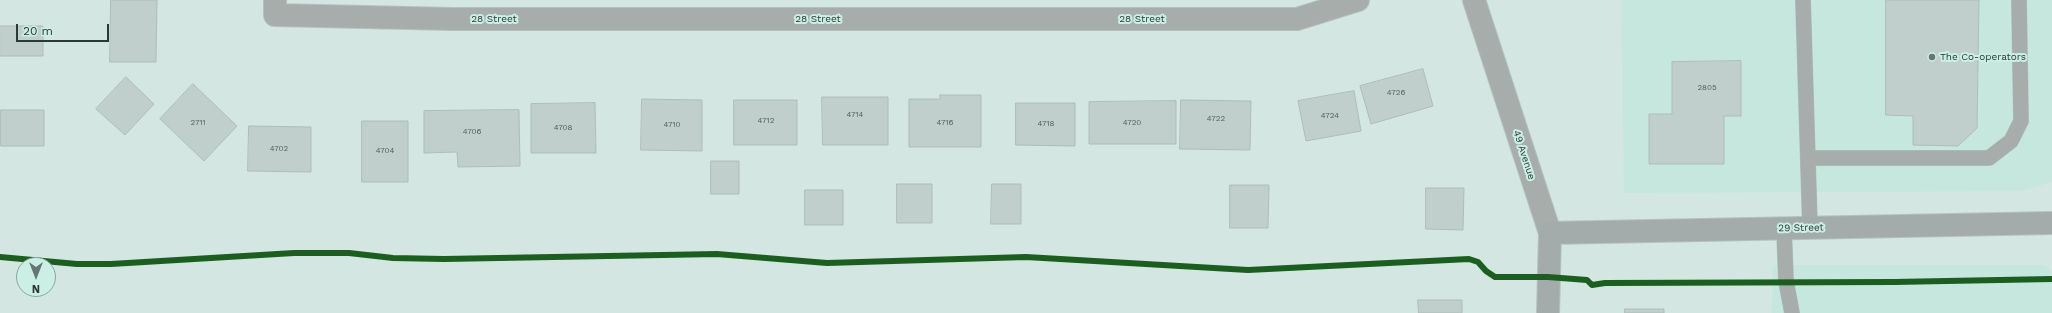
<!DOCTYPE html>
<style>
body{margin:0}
#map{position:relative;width:2052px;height:313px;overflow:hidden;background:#d3e6e1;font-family:"Work Sans",sans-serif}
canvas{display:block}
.north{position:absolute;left:16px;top:257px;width:40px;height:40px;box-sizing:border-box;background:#cbeee5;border:1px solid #8ba69f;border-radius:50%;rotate:180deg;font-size:11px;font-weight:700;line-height:16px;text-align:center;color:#2c3a36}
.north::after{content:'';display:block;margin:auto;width:14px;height:18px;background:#667672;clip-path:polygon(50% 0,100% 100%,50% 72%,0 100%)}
.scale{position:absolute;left:16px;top:24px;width:93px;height:18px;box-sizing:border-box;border:2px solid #2c3a36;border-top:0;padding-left:5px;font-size:12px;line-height:14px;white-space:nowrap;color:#2c3a36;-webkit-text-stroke:3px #cbeee5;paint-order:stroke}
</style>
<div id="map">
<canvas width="2052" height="313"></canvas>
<div class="north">N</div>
<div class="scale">20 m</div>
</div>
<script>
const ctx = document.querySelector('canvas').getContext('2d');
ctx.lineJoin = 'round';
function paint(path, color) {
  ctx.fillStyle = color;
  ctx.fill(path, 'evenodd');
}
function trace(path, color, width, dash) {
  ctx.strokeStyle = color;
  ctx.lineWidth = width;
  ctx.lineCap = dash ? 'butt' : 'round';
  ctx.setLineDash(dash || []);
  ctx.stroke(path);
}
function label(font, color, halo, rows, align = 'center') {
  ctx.font = font + ' "Work Sans",sans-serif';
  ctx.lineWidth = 4;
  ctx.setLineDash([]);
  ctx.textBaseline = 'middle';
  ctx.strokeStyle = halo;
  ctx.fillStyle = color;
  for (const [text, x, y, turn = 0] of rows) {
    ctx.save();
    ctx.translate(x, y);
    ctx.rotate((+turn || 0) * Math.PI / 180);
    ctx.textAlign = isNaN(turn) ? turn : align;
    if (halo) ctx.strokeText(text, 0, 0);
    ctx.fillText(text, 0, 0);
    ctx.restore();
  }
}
const built = new Path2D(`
 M1621,0H2052V182L2021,191L1624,193Z
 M1773,265H2045L2052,272V313H1772Z`);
const building = new Path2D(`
 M111,0H157L156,62H110Z
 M1886,0H1979L1977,128L1958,146L1913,145V116L1886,115Z
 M0,26H43V56H0Z
 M1741,61V116H1724V164H1649V114H1672V62Z
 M1423,69L1433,106L1371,124L1360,86Z
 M126,77L154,104L125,135L96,109Z
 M193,84L237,126L204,161L160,119Z
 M1354,91L1361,131L1306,141L1298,101Z
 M940,95H981V147H909V99H940Z
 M822,97H888V145H823Z
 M642,99L702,100V151L641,150Z
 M734,100H797V145H734Z
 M1181,100L1251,101L1250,150L1180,149Z
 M1176,101V144H1089V102Z
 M595,103L596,153H531V104Z
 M1016,103H1075V146L1016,145Z
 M1,110H44V146H1Z
 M519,110L520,166L458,167L457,152L424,153V111Z
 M362,121H408V182H362Z
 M249,126L311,127V172L248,171Z
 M711,161H739V194H711Z
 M897,184H932V223H897Z
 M992,184H1021V224H991Z
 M1230,185H1269L1268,228H1230Z
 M1426,188H1464L1463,230L1426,229Z
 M805,190H843V225H805Z
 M1418,300H1462V313H1419Z
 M1625,309H1664V313H1625Z`);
const lane = new Path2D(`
 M1803,0L1810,228
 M1808,158H1989L2011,141L2021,121L2019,0
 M1784,228L1786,281L1792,313`);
const street = new Path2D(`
 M275,0V15L452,19H1297L1358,0
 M1474,0L1550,233`);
const secondary = new Path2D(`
 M1548,313L1550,233L2052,223`);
const cycleway = new Path2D(`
 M0,257L77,264H111L294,253H349L393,258L444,259L717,254L827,263L1026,257L1248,270L1469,259L1478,262L1486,271L1495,277H1548L1587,280L1592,285L1605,283L1894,282L2052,279`);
const markers = [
 [1932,57,4,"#667672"]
];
const numberNames = [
 ["2805",1707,88],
 ["4726",1396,93],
 ["4714",855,115],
 ["4724",1330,116],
 ["4722",1216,119],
 ["4712",766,121],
 ["2711",198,123],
 ["4716",945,123],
 ["4720",1132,123],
 ["4718",1046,124],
 ["4710",672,125],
 ["4708",563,128],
 ["4706",472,132],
 ["4702",279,149],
 ["4704",385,151]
];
const streetNames = [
 ["28 Street",494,19],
 ["28 Street",818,19],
 ["28 Street",1142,19],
 ["49 Avenue",1524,155,72],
 ["29 Street",1801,228,-1]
];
const poiNames = [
 ["The Co-operators",1940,57]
];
paint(built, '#c6e7de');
paint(building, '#c0cfcb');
trace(building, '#aebdb9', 1);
trace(lane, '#b3c2be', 16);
trace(street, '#b3c2be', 24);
trace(secondary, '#b3c2be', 24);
trace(lane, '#a6adab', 15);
trace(street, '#a6adab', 22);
trace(secondary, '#a3acaa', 22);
trace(cycleway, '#1b5e20', 6);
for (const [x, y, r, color] of markers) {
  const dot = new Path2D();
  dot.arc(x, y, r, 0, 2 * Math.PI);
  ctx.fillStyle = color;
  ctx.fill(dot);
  trace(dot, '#cbeee5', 1.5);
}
label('8px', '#52605c', null, numberNames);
label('10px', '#2c3a36', '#cbeee5', streetNames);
label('10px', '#2c3a36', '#cbeee5', poiNames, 'left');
</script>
